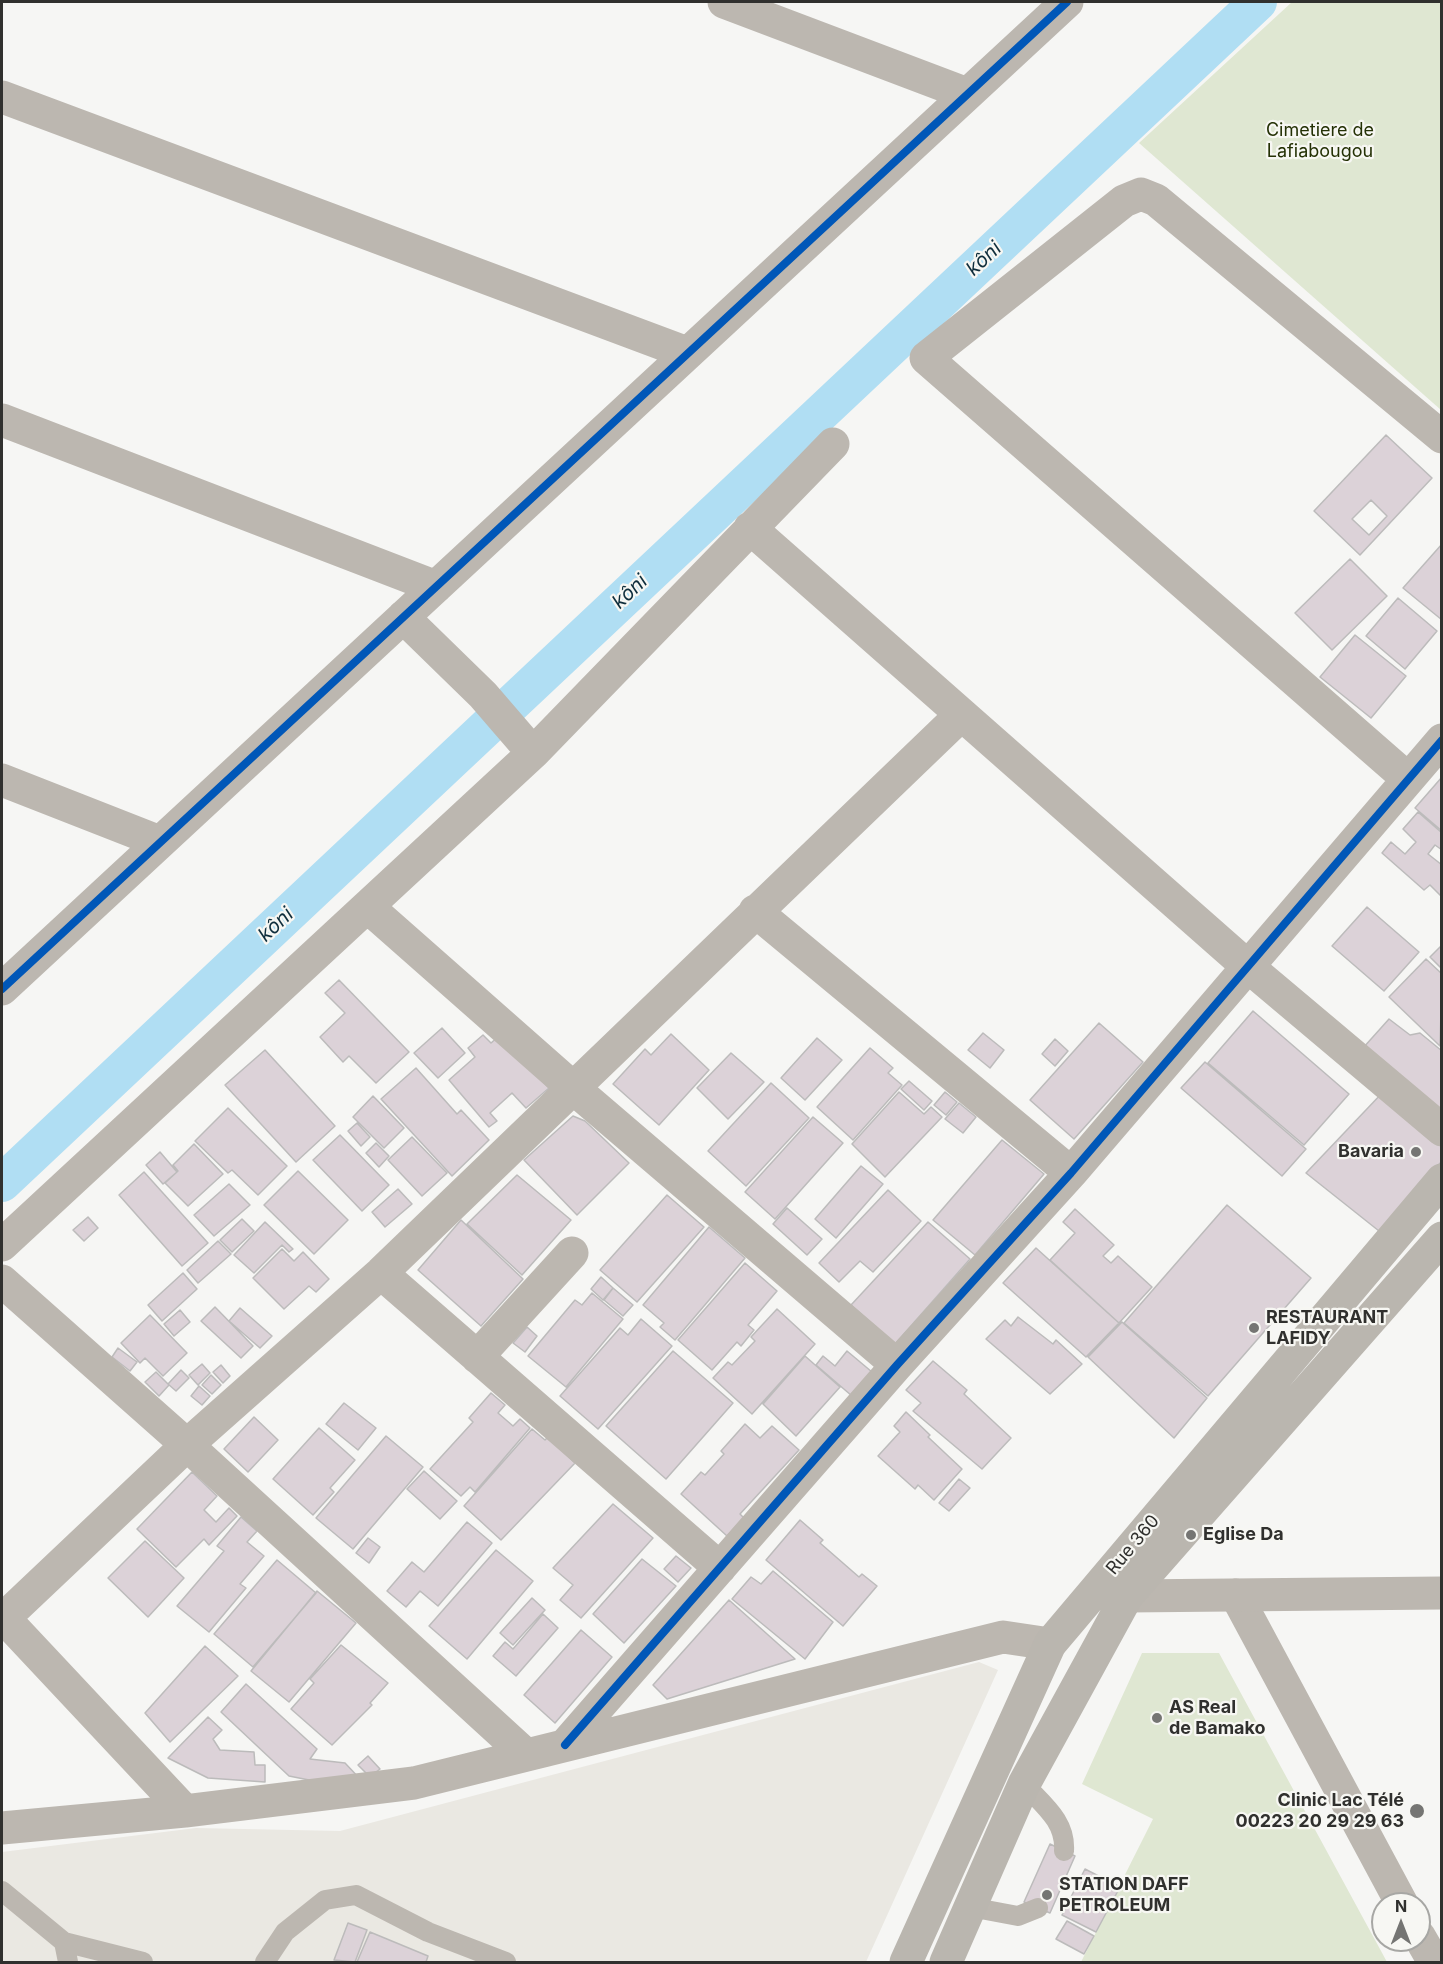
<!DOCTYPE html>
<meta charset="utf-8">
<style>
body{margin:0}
#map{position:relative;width:1443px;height:1964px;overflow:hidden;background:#f6f6f4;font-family:Inter,sans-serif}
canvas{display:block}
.frame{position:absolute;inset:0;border:3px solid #30302e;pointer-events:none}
.north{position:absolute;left:1371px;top:1892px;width:60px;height:60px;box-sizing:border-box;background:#f7f7f3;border:2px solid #a7a7a4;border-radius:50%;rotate:0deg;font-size:16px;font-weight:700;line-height:24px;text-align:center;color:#30302e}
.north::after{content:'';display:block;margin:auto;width:21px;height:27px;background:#757573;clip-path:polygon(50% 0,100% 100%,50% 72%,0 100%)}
</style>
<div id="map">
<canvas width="1443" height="1964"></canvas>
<div class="frame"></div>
<div class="north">N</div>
</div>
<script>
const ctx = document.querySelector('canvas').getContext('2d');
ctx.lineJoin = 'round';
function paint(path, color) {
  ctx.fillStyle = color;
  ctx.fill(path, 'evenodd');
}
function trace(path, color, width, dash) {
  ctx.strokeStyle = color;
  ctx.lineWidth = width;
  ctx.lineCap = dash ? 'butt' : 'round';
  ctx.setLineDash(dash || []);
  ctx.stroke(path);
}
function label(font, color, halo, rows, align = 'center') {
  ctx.font = font + ' Inter,sans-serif';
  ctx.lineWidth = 4.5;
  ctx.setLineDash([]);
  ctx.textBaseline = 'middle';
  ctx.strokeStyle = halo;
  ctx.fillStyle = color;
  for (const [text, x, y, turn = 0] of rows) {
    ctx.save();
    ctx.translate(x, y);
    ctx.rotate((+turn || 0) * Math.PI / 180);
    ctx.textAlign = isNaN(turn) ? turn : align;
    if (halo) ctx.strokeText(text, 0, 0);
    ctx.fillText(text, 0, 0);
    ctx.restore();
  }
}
const built = new Path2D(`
 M979,1662L998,1670L866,1962H2V1852L196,1828L340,1831Z`);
const green = new Path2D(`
 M1292,2H1441V410L1139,143Z
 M1142,1653H1219L1387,1962H1081L1153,1819L1082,1784Z`);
const canal = new Path2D(`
 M2,1183L1258,2`);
const building = new Path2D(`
 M1386,435L1432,478L1360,555L1314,511ZM1371,500L1387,516L1369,535L1352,519Z
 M1442,544V620L1403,588Z
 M1350,559L1387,596L1332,650L1295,613Z
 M1398,598L1437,631L1405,669L1366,636Z
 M1355,635L1406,676L1371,718L1320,677Z
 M1442,777V831L1415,808Z
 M1418,812L1442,833V850L1435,845L1428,854L1442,865V897L1430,885L1424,890L1382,853L1391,842L1405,854L1416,842L1403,829Z
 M1367,907L1419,952L1384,991L1332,946Z
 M1442,945V969L1430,957Z
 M1426,959L1442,974L1440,1046L1389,997Z
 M339,980L409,1052L376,1083L349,1056L343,1062L320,1037L345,1013L325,993Z
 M1253,1011L1349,1094L1304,1145L1208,1063Z
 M1389,1019L1410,1035L1420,1033L1442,1051V1113L1363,1048Z
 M1099,1023L1143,1062L1074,1139L1030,1100Z
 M442,1028L465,1053L438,1078L414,1053Z
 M983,1033L1004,1050L990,1068L968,1050Z
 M671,1034L709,1070L659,1125L613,1084L645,1049L651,1055Z
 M483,1035L491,1043L499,1036L549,1088L526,1108L512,1093L490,1113L497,1121L489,1127L449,1080L475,1057L468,1048Z
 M817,1038L842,1060L805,1100L781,1078Z
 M1055,1039L1068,1051L1055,1066L1042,1054Z
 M870,1048L893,1068L888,1073L902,1085L853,1140L817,1107Z
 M265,1050L335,1126L296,1162L225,1085Z
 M731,1053L764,1082L728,1119L697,1088Z
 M1205,1062L1306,1149L1282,1176L1181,1088Z
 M416,1068L457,1114L461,1110L489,1140L452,1176L381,1099Z
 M909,1081L932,1101L924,1110L901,1089Z
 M771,1083L809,1118L746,1186L708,1151Z
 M1384,1091L1442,1138V1161L1379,1231L1306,1173Z
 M899,1092L924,1114L931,1107L942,1117L885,1177L852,1144Z
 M945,1092L957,1102L946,1115L934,1105Z
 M373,1096L404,1128L384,1148L353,1117Z
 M959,1103L976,1117L963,1133L945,1119Z
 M228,1108L287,1166L258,1195L232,1170L228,1173L195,1141Z
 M573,1116L585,1121L629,1163L577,1215L524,1160Z
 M813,1117L843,1143L775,1219L745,1192Z
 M357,1123L370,1137L361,1146L348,1131Z
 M340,1135L389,1185L362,1211L313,1160Z
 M412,1137L447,1173L422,1196L388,1160Z
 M1002,1140L1044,1174L975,1255L933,1220Z
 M376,1143L389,1156L379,1167L366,1153Z
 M194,1144L223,1174L188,1206L165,1183L178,1171L173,1165Z
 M160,1152L177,1172L163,1184L146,1165Z
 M861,1166L883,1184L836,1238L815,1219Z
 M298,1171L348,1220L314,1254L264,1205Z
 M144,1172L208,1243L182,1266L119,1195Z
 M517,1175L571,1220L522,1275L467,1224Z
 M229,1184L250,1205L214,1236L194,1215Z
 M398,1189L412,1204L385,1227L372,1212Z
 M888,1190L921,1221L873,1272L860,1261L839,1282L819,1263Z
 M667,1195L704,1227L637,1302L600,1270Z
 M1227,1205L1311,1278L1208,1396L1124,1323Z
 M787,1208L822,1239L807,1255L773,1224Z
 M1075,1209L1114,1245L1103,1256L1111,1263L1118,1256L1152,1287L1119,1323L1050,1260L1075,1233L1063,1222Z
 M88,1217L98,1228L84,1241L73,1230Z
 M242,1219L254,1231L232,1252L220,1240Z
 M461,1220L523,1279L481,1326L418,1270Z
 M265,1222L293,1249L289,1252L282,1245L254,1273L234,1255Z
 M928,1222L970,1259L895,1344L851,1305Z
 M709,1227L745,1258L675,1340L660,1327L664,1323L643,1305Z
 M218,1241L231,1254L198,1283L187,1270Z
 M1036,1248L1119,1323L1086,1357L1003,1283Z
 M282,1249L294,1261L303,1252L329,1279L316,1292L309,1286L284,1309L253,1278Z
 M745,1263L777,1291L748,1325L754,1330L741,1346L737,1342L712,1370L678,1340Z
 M183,1273L197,1289L162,1321L148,1305Z
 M601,1277L613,1288L603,1300L591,1289Z
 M613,1288L633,1305L623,1316L604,1300Z
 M592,1293L623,1319L566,1387L528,1356L575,1300L582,1305Z
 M215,1307L253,1346L241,1358L201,1321Z
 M240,1308L272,1336L260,1348L229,1321Z
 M777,1309L815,1344L752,1414L713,1378L728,1362L732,1365L755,1341L751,1337Z
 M180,1310L190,1322L174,1336L164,1324Z
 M150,1315L187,1353L163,1376L145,1358L140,1363L121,1343Z
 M1018,1317L1053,1344L1056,1340L1082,1364L1050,1394L986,1339L1005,1320L1011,1326Z
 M641,1319L672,1346L598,1429L560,1396L620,1328L628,1335Z
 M1122,1322L1207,1398L1174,1438L1088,1357Z
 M527,1327L537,1336L525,1352L513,1343Z
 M118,1348L137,1362L130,1371L112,1357Z
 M673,1351L733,1403L666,1479L606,1426Z
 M847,1351L872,1372L852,1396L816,1365L823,1356L835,1366Z
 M805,1356L840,1387L796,1436L763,1404Z
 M933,1361L967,1390L964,1394L1011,1438L982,1469L913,1411L921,1403L906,1390Z
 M202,1364L210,1373L198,1385L189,1375Z
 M221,1365L230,1376L223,1383L213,1372Z
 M181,1370L189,1378L176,1391L168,1384Z
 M156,1372L169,1385L159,1396L145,1382Z
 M211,1375L221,1385L212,1394L202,1385Z
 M199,1386L210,1396L202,1405L191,1396Z
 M491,1393L505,1405L498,1413L513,1426L520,1419L530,1428L475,1492L470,1487L461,1496L430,1469L473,1422L469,1418Z
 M344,1403L376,1428L358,1450L326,1424Z
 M906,1412L930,1435L928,1437L962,1469L934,1500L918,1485L915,1489L878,1456L900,1432L894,1426Z
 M254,1417L278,1440L248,1472L224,1449Z
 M745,1424L760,1438L772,1426L799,1450L740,1514L744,1518L727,1536L681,1494L701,1472L705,1475L724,1454L721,1451Z
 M319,1428L355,1460L330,1488L334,1492L313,1515L273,1479Z
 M532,1429L545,1440L548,1437L575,1463L501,1540L464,1506Z
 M386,1436L423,1467L353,1549L316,1518Z
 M424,1471L457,1501L440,1519L407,1489Z
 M192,1472L217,1496L204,1510L216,1522L229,1508L237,1516L209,1545L204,1539L176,1567L137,1529Z
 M959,1479L970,1488L949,1511L939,1503Z
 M613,1504L653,1538L581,1618L560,1600L573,1585L553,1568Z
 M241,1517L257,1531L247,1542L264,1556L240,1584L246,1588L209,1632L177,1606L224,1551L217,1546Z
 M800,1520L823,1540L820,1543L859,1577L862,1574L877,1586L843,1626L766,1560Z
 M467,1522L492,1543L438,1606L420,1591L406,1607L387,1591L412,1562L424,1572Z
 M368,1538L380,1547L369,1563L356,1553Z
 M145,1541L184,1578L148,1617L108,1578Z
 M496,1550L533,1581L467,1659L429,1626Z
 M676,1556L691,1568L678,1582L664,1569Z
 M642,1559L676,1586L624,1643L593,1614Z
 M277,1560L316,1593L253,1667L214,1634Z
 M773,1571L833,1622L805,1659L732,1599L751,1577L761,1584Z
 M317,1591L356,1623L289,1702L251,1671Z
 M532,1598L545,1610L513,1645L500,1633Z
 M729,1600L795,1659L667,1699L653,1685Z
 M543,1614L558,1628L516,1676L493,1656L505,1642L513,1649Z
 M581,1630L612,1657L555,1723L524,1695Z
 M341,1645L388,1683L370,1703L372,1705L332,1745L291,1709L314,1683L310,1679Z
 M205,1646L238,1676L170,1742L145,1713Z
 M246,1684L317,1749L310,1759L345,1763L362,1781L324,1783L289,1776L221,1712Z
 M208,1717L222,1730L213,1739L220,1750L254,1752L255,1765H265V1782L208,1778L168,1758Z
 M368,1756L380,1769L370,1777L358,1765Z
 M1050,1844L1075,1856L1050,1913L1024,1902Z
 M1085,1869L1120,1887L1096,1932L1062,1915Z
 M1067,1921L1094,1936L1084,1954L1056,1939Z
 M348,1923L367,1930L355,1962L334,1960Z
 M370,1932L428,1956L426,1962H357Z`);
const service = new Path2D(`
 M1024,1784C1043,1805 1066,1821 1064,1851
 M2,1891L64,1942L68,1962
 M970,1907L1018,1916L1038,1908
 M64,1942L143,1962
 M265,1962L285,1932L325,1900L356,1895L428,1932L506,1962`);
const minor = new Path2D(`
 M724,2L967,94
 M2,97L687,353
 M2,420L436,587
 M750,528L1246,965L1442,1130
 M403,617L483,695L533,753
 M1408,779L926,358L1124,201L1141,194L1156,200L1442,437
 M2,780L160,842
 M369,908L572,1087L897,1365
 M755,911L1071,1173
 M2,989L1067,2
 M2,1245L533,753L833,444
 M381,1273L720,1568
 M2,1281L187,1445L526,1755
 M477,1357L572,1253
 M1236,1595L1402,1904
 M4,1618L185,1811
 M2,1620L187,1445L381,1273L961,715
 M565,1745L897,1365L1071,1173L1442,740
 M2,1828L185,1811L414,1783L1003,1637L1050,1644
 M1419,1936L1434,1962`);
const tertiary = new Path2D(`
 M1107,1583L1127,1596L1442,1593`);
const secondary = new Path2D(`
 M906,1962L1050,1644L1442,1180
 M946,1962L1024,1784L1127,1596L1442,1238`);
const cycleway = new Path2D(`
 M2,989L1067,2
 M565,1745L897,1365L1071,1173L1442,740`);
const markers = [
 [1416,1152,6,"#757573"],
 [1254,1328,6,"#757573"],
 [1191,1535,6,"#757573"],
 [1157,1718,6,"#757573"],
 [1417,1811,8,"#757573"],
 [1047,1895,6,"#757573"]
];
const parkNames = [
 ["Cimetiere de",1320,131],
 ["Lafiabougou",1320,152]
];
const poiNames = [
 ["Bavaria",1404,1152,"right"],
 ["RESTAURANT",1266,1318],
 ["LAFIDY",1266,1339],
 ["Eglise Da",1203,1535],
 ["AS Real",1169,1708],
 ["de Bamako",1169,1729],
 ["Clinic Lac Télé",1404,1801,"right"],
 ["00223 20 29 29 63",1404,1822,"right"],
 ["STATION DAFF",1059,1885],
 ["PETROLEUM",1059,1906]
];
const streetNames = [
 ["Rue 360",1133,1545,-50]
];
const waterNames = [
 ["kôni",984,259,-43],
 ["kôni",630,592,-43],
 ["kôni",276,925,-43]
];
paint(built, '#eae8e2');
paint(green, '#dfe7d2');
trace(canal, '#b0def3', 38);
paint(building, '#dcd2d8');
trace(building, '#bcbbbb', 1.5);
trace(service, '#bcb7b0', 20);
trace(minor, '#bcb7b0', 33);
trace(tertiary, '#bcb7b0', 33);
trace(secondary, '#bab6af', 33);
trace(cycleway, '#0057b8', 8);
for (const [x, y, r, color] of markers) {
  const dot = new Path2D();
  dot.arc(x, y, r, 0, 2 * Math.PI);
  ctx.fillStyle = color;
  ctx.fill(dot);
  trace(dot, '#f7f7f3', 2);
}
label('18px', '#243105', '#f7f7f3', parkNames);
label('bold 18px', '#30302e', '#f7f7f3', poiNames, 'left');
label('18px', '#30302e', '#f7f7f3', streetNames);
label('italic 20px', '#0f2e3c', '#f7f7f3', waterNames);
</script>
